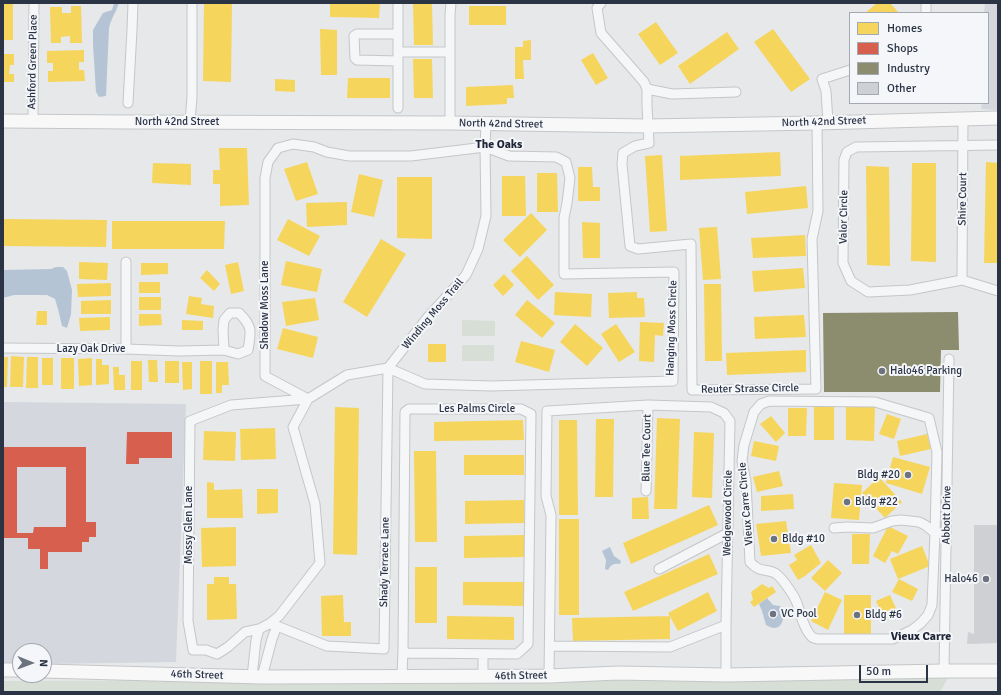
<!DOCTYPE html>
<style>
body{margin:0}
#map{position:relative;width:1001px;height:695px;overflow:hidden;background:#e6e8ea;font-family:Signika,sans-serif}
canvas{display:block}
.frame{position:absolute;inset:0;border:4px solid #2b3445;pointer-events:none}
.legend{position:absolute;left:849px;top:12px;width:140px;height:92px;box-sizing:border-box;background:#f4f6f9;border:1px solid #a4a8b1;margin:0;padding:5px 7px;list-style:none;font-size:12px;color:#2b3445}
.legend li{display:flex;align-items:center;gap:8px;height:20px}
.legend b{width:20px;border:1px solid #a4a8b1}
.north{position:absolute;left:12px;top:643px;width:40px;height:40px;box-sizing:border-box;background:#f4f6f9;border:1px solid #a4a8b1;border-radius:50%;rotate:91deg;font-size:11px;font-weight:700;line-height:16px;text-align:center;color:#2b3445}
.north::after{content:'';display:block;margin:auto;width:14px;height:18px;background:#6c737f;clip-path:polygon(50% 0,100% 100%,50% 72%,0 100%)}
.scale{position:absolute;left:859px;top:665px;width:69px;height:18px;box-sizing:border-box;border:2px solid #2b3445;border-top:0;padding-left:5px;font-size:12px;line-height:14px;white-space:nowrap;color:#2b3445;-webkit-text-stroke:3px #f4f6f9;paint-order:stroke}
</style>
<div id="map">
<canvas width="1001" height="695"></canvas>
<div class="frame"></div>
<ul class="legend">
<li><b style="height:11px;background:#f6d55c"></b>Homes</li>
<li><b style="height:11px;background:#d6604d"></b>Shops</li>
<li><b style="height:11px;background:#8c8c6e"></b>Industry</li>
<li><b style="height:11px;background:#ced0d3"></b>Other</li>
</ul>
<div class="north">N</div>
<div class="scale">50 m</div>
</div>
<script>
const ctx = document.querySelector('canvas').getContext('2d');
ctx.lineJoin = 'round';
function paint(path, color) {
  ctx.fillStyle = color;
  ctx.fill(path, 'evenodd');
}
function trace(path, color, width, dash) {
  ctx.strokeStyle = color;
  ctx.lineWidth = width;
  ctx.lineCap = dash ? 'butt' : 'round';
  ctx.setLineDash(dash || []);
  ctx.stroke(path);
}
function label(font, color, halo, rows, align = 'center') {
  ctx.font = font + ' Signika,sans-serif';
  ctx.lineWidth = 4;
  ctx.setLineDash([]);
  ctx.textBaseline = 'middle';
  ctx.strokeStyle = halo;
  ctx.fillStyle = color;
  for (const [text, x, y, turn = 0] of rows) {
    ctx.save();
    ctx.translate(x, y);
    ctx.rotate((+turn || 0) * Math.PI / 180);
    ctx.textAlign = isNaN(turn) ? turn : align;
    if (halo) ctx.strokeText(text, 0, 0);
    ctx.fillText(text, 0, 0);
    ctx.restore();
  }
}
const built = new Path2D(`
 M985,3H998V110L981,109L982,103H988V13H984Z
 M3,402L186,404L176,662L44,664V651H20V664H3Z`);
const green = new Path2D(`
 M462,320L495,321V336H462Z
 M462,345H494V361H462Z
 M948,678L940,692H3V681Z`);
const water = new Path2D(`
 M114,3H119C116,12 111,19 109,28L106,96L99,97L96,92L93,44V30L103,13L112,10Z
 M56,267H63L67,271L72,290L71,314L67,328L62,326L58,309L55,299L47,295H14L3,298V270L51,269Z
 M610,547L614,556L621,561L620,564C613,563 611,565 608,570L605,569L606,560L602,551Z
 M767,598L773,605L780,606C787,617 782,635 766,625L762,611L759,604Z`);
const homes = new Path2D(`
 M204,3H232L231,82L203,81Z
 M330,3H380L379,18L330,17Z
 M413,3H432L433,45H414Z
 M877,3H890L899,13H865Z
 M3,4H13V40H3Z
 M71,6H81L82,43H70V36L61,37V43H51L50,7H62V13H71Z
 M469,6H506V25H469Z
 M656,22L678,53L660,65L638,34Z
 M320,29L337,30V75H321Z
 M773,29L810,79L791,92L754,42Z
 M727,32L739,49L690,84L678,66Z
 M531,40V60H523L524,79H515V47H523V41Z
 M84,50V62H79V70H84L85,81L48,82V71H53V63H47V51Z
 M593,53L608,78L596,85L581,60Z
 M3,54H14V65H10L9,74H14V82H3Z
 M413,59H432L433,98H414Z
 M348,78H390V98H347Z
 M275,79L295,80V92L275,91Z
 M513,85L514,98H507V104L466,106V87Z
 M219,148H247L249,205L220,206V184H213V170H220Z
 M780,152L781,176L680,180V156Z
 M662,155L667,231L650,232L645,156Z
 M307,162L318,194L296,201L284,169Z
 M986,162L998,163V263H984Z
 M153,163L191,164V185L152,183Z
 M912,163H936V262L911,261Z
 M866,166L889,167L890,266L867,265Z
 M578,167H592L593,187H600V201H578Z
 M537,173H557L558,212H537Z
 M359,174L383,180L374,217L351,212Z
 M502,176H525L526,216H502Z
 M397,177H432V239L397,238Z
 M806,186L808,208L747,214L745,192Z
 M347,202V225L307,227L306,203Z
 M531,213L547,230L520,257L503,240Z
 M4,219L107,220L106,247L3,246Z
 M288,219L320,236L309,256L277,240Z
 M112,221H225L224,249H112Z
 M582,222L600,223V258H583Z
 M717,227L721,279L703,280L699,228Z
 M805,235L806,256L753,258L751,238Z
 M381,239L406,254L367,317L343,302Z
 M527,256L554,285L538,300L511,271Z
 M286,261L322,269L317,292L281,285Z
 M79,262L108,263L107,280L79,279Z
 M238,262L244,291L231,294L225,265Z
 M141,263H168V274L141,275Z
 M803,268L805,288L754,292L752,271Z
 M207,270L220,284L214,291L200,278Z
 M504,274L514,285L503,296L493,285Z
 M139,282H160V293H139Z
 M111,283V296L78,297L77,284Z
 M704,284H721L722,361H705Z
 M555,292L592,294L591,317L554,315Z
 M637,292V298H644L645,317L609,318L608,293Z
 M189,296L202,298L201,304L214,306L213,318L186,314Z
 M139,297H161V310H139Z
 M315,298L319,320L286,326L282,302Z
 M111,300V314H81V301Z
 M527,300L555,323L542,338L515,315Z
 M37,311H47V325H36Z
 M139,314H161L162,325L139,326Z
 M804,315L806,337L755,339L754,317Z
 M110,317V330L80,331L79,318Z
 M182,320L203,321V330H182Z
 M640,322L664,323L663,336L655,335L654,362L639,361Z
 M575,324L603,348L587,366L560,342Z
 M616,324L635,352L619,362L601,334Z
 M283,328L318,337L313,358L277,349Z
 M521,341L555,350L549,372L515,362Z
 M428,344H446V362H428Z
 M806,350V372L727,375L726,353Z
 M11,356L24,357L23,387H10Z
 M3,357H8L7,387H3Z
 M27,357H38V388H26Z
 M42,358H53V385H42Z
 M61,358H74V389H61Z
 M92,358V385L79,386L78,359Z
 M96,359H102V365H109V384L96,385Z
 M148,360H157L158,382H149Z
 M131,361H142V390H131Z
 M165,361H179V383H165Z
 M200,361H212V394H200Z
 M182,362H192V389L183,390Z
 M216,362H228L229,385H222V393H216Z
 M113,367H119V375H125V390H114Z
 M335,407L359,408L357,555L333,554Z
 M814,407H834V440H814Z
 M846,407H875L874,441L846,440Z
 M788,408H807L806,436H788Z
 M887,414L901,419L894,439L879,434Z
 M771,416L785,433L776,442L760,424Z
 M657,418L680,419L677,509H654Z
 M596,419H614L613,497H595Z
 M523,420L524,440L434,441V422Z
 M559,420H577L578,515H559Z
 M275,428L276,459L241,460L240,429Z
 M204,431L236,432L235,461L203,460Z
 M694,432L714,433L712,498L692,497Z
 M927,434L931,449L900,456L897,441Z
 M754,441L779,446L776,461L751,456Z
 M414,451H436L437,542H415Z
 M464,455H524V475H464Z
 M893,457L930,467L922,494L886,483Z
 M779,471L783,486L757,492L753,477Z
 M879,477L902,502L885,518L862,493Z
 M207,482L214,483V490L242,489L243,518H207Z
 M834,483L862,485L859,520L831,518Z
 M257,489H278V513L257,514Z
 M793,494L794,509L761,511V496Z
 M648,497L649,519H632V498Z
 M524,500V523L465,524V501Z
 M709,505L718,525L631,564L623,543Z
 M559,519H579V615H559Z
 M786,521L791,553L761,556L756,524Z
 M888,526L908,536L898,554L892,551L885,563L873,556Z
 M236,527V566L202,567L201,528Z
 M852,534H870L869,564H852Z
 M525,535V557L464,558V536Z
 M811,545L821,563L805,576L798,580L789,565L797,560L794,555Z
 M922,546L930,566L898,579L890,559Z
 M709,554L718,574L633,611L624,592Z
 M828,560L842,573L825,591L811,578Z
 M415,567H437V623H415Z
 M214,577H229V584H236L237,619L207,620V584H214Z
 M899,579L918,589L912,601L892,592Z
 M463,582H525V606L463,605Z
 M762,584L769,588L772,586L776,592L754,607L750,602L753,600L751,592Z
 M708,592L717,611L678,631L668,613Z
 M825,592L842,600L828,630L811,621Z
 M343,595L344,622H351V636H322L321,596Z
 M844,595H871V634H844Z
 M890,595L899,615L885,621L876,601Z
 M447,616L514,617V640L447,639Z
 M670,616V639L573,641L572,618Z`);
const shops = new Path2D(`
 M127,432H172V458H139V464H126Z
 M3,447H86V522H96V537H89V542H82V552H48V569H40V549H28V538H3ZM17,467H66V527H34L33,533H17Z`);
const industry = new Path2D(`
 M958,312L959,350H941L940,392H824L823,313Z`);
const building = new Path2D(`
 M974,525H998V643L967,644L968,632L974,634Z`);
const street = new Path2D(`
 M601,3L597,8L601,33L644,82L647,89V106L649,143L635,146L623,153L622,164L630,246L638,249L691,244L692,390L816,389L812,239L818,211L817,123
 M926,13V3
 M398,52H450
 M398,61L357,60L355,58L354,36L357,34H398
 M647,89L672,94L736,92
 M128,103L132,30L133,3
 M398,108V3
 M33,121L34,3
 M190,122L192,97V3
 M828,122L826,91L822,79L850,70
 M450,123V15L451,3
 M998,145L856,147L847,152L844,160L843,263L851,281L868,292L910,290L962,280L998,291
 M962,280L963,118
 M3,348L126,349L179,351L224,350L238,354L248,350C251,331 253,327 239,313H230L224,320L223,330L224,350
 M126,349V262
 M308,399L265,376V178L268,162L278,148L293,144L314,147L327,152L349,156H411L485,147L509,156L556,157L566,162L570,178L567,203L564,218V274L674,272L673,381L491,386L425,384L388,368L384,649L327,646L277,626L269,624L259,629L245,632L228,647L217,654L206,650H193L188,621L190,421L231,405L308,399L347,375L388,368L428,317L466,275L478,249L486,216L485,147L486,124
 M769,401L875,402L929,418L937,452L935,533L932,605L928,615L921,623L912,630L893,639H817C815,638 813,638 812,637C804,630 800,612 797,603C795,598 792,593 789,589C785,583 781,577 775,573C764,568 760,573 750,562L746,482L742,461L744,445L754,412L761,404Z
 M409,409H521L531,414L528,644L517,654L406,653L403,650L405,412Z
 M646,491L648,405
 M834,528L847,527L873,528L892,521L901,520L919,522L925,525L935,533H939
 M659,569L728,533
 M269,624L279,616L320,563L315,504L293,427L308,399
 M550,646L670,647L726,625
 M483,654V676
 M944,671L949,359
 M402,676L403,650
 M549,676L551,515L546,496L547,411L648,405L711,407L724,413L730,421L726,625V675
 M252,677L256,640L259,629
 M262,677L272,639L277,626`);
const secondary = new Path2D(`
 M3,121L128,122L450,123L648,126L817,123L998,118
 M3,670H20
 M44,671L262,677L549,676L618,673L726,675L944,671H998`);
const markers = [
 [882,371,4,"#6c737f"],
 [908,475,4,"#6c737f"],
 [847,502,4,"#6c737f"],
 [774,539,4,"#6c737f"],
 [986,579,4,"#6c737f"],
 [773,614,4,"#6c737f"],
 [857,615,4,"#6c737f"]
];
const streetNames = [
 ["Ashford Green Place",33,62,-89],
 ["North 42nd Street",177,122],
 ["North 42nd Street",824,122,-2],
 ["North 42nd Street",501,124,1],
 ["Shire Court",963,199,-89],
 ["Valor Circle",844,217,-89],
 ["Shadow Moss Lane",265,305,-90],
 ["Winding Moss Trail",433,314,-50],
 ["Hanging Moss Circle",672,328,-88],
 ["Lazy Oak Drive",91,349],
 ["Reuter Strasse Circle",750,389,-1],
 ["Les Palms Circle",477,409],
 ["Blue Tee Court",647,448,-89],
 ["Vieux Carre Circle",746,504,-95],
 ["Wedgewood Circle",728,513,-89],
 ["Abbott Drive",947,515,-89],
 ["Mossy Glen Lane",189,525,-90],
 ["Shady Terrace Lane",385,562,-89],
 ["46th Street",197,675,2],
 ["46th Street",521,676,-1]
];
const poiNames = [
 ["Halo46 Parking",890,371],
 ["Bldg #20",900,475,"right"],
 ["Bldg #22",855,502],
 ["Bldg #10",782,539],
 ["Halo46",978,579,"right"],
 ["VC Pool",781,614],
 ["Bldg #6",865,615]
];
const neighbourhoodNames = [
 ["The Oaks",499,145],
 ["Vieux Carre",921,637]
];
paint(built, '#d4d7dd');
paint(green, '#d6ded6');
paint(water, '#b4c4d5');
paint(homes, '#f6d55c');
paint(shops, '#d6604d');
paint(industry, '#8c8c6e');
paint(building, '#ced0d3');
trace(street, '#c4c6c8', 11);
trace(secondary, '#c4c6c8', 15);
trace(street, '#f5f6f7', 9);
trace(secondary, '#f8f8f8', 13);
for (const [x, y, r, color] of markers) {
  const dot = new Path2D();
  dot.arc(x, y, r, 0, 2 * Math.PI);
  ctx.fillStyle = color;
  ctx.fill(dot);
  trace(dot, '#f4f6f9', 1.5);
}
label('11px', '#2b3445', '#f4f6f9', streetNames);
label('11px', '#2b3445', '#f4f6f9', poiNames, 'left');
label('bold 12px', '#1d2536', '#f4f6f9', neighbourhoodNames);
</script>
